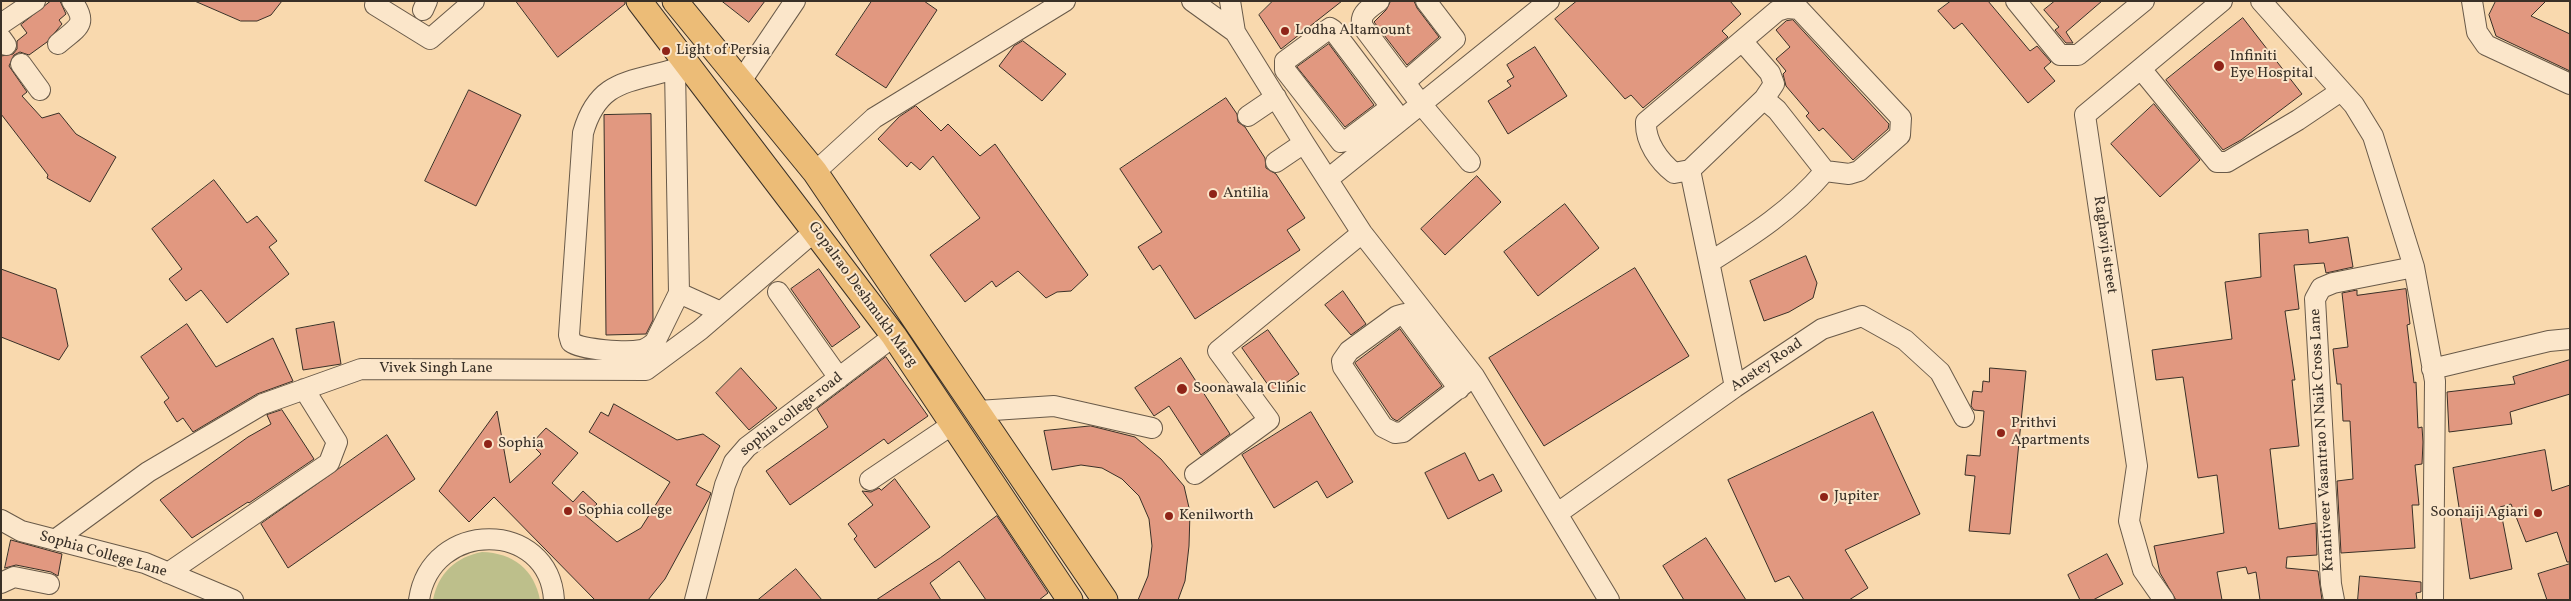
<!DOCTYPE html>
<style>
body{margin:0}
#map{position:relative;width:2571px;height:601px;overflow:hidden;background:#f9d9ae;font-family:Vollkorn,serif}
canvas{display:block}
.frame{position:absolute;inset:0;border:2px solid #393027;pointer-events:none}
</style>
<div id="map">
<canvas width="2571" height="601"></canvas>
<div class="frame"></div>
</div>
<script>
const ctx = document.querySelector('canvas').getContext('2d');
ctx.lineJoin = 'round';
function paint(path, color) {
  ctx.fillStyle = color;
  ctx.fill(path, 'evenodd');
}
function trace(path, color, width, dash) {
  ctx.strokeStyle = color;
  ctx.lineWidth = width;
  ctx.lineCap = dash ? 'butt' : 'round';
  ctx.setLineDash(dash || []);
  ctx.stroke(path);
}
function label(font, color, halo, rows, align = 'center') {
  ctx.font = font + ' Vollkorn,serif';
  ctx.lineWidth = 4;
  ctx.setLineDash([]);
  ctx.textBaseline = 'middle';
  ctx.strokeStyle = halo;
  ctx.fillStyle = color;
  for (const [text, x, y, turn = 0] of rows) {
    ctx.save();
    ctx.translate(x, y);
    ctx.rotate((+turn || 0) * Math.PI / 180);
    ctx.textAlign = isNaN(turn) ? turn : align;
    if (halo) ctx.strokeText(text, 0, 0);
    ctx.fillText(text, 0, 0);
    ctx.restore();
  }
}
const green = new Path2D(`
 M482,552C513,553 534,569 540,600H433C438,573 456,557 482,552Z`);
const building = new Path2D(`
 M51,1H60L66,14L59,20L62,24L47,42L29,55L20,52L14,55L9,66L27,92L22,96L42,118L59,113L76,134L116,157L90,202L47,178L48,175L1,114V56L13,54L17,49V41L27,33L21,25Z
 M195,1H282L271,15L257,21H241Z
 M516,1H625V4L558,57Z
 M722,1H765L749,22Z
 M872,1H924L937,10L886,88L836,55Z
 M1273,1H1342L1281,49L1259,15Z
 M1391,1H1414L1417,8L1439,37L1407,65L1374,22L1386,10Z
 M1577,1H1730L1741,14L1722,31L1728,37L1643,108L1631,95L1625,99L1555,19Z
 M1951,1H1988L2030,51L2037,46L2051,62L2044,68L2055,81L2028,103L1962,23L1954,29L1938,11Z
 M2055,1H2102L2066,32L2073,43H2066L2055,30L2059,27L2044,10Z
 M2496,1H2546L2531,16L2570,34V71L2496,36L2489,15Z
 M2243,18L2302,94L2241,140L2223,150L2166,80Z
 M1793,20L1889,124L1888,129L1853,160L1823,128L1819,131L1806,116L1809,113L1786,86L1783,74L1786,71L1776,59L1790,47L1776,30L1786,21Z
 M1023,41L1066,74L1042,101L999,66L1014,46Z
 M1329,44L1374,105L1345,127L1297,67Z
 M1535,47L1567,96L1508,134L1488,101L1511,86L1507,81L1514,77L1507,65Z
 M469,90L521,115L476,206L425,181Z
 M1226,98L1237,114L1238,122L1245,127L1265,158L1266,168L1276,174L1305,218L1287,230L1300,250L1195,319L1160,265L1153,270L1138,247L1162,232L1120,169Z
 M2154,104L2200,160L2160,197L2111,144Z
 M916,106L941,131L948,124L980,156L995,144L1088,275L1071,291L1057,292L1046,298L1018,271L996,287L992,281L965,302L930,255L980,218L933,156L920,170L911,162L907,167L878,139L899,117Z
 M651,114L653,320L646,334L606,335L604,115Z
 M1477,176L1501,202L1445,255L1421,229Z
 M214,180L247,223L257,216L277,241L269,247L289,274L227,323L201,290L186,301L169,279L182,269L152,229Z
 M1565,204L1599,248L1538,296L1504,252Z
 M2308,230L2309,243L2348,237L2353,267L2326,273L2324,263L2294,265L2299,309L2285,311L2295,380H2292L2299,446L2270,449L2279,529L2316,523L2317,555L2287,557L2286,568L2318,571L2322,600H2260L2256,572L2248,574L2246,567L2217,572L2222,600H2176L2160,573L2154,546L2224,533L2217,475L2198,478L2183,377L2156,380L2152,350L2232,339L2225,282L2261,277L2259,234Z
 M1806,256L1817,283L1813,298L1789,312L1764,321L1750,281Z
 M1635,268L1689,356L1544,446L1489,358Z
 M1,269L56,289L68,346L59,360L1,337Z
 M819,269L860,327L832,347L791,289Z
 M2406,289L2410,324L2407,325L2414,383L2416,382L2418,428L2422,427L2423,442L2422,464L2415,465L2419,505H2412L2415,548L2341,553L2337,481L2353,479L2350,421H2343L2341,384H2337L2333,349L2348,347L2342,293L2357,290V295Z
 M1343,291L1366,324L1351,335L1325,305Z
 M334,322L341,364L303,370L296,329Z
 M187,324L216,367L273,338L293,381L257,394L193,432L183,418L177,422L164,402L169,398L141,357Z
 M1400,329L1442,386L1397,421L1392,418L1355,363Z
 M1268,330L1299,374L1273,392L1242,348Z
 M886,357L928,416L888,444L884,439L790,505L766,471L828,427L817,409Z
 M1181,358L1230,434L1201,455L1169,406L1154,416L1135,388Z
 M2570,360V394L2510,412L2512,424L2449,432L2447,392L2515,384L2513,377Z
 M741,368L777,408L749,430L716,393Z
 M1990,368L2026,371L2010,534L1969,531L1975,476L1965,475L1967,455L1980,456L1984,411L1974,410L1971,406L1973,391L1982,392L1983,381L1989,382Z
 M614,404L677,440L703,434L720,446L696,485L711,493L709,498L665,579L648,600H595L494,497L469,522L439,491L497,411L510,483L541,454L531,444L546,428L578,453L552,483L573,502L583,491L597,504L585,515L617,542L641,528L670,482L589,432L601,412L608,416Z
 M282,410L314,459L249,503L248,502L192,538L160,500L248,437L271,424L267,415Z
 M1311,412L1353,482L1327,498L1317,481L1274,508L1242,455Z
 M1873,412L1920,514L1845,550L1868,588L1849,600H1804L1789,576L1775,582L1728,480Z
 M1091,426L1135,437L1161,459L1184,486L1190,512L1189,546L1185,581L1178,600H1138L1148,576L1152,546L1149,519L1139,496L1122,479L1102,468L1081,465L1052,470L1044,431Z
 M387,435L415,479L288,568L261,524Z
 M2545,450L2552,491L2570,485V562H2567L2557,532L2526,542L2511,504L2500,507L2512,569L2470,579L2453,468Z
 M1465,453L1479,481L1493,474L1502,491L1448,519L1425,473Z
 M895,479L930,527L875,568L854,539L857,536L848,524L873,505L862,491L871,492L879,488L881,490Z
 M997,516L1048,593L1039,600H986L959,561L930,583L941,600H876L940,558Z
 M1706,538L1746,600H1684L1663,566Z
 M11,540L62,554L58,576L51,572L16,565L5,568Z
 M2107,554L2123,584L2093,600H2080L2068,575Z
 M2570,564V600H2547L2538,574Z
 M796,569L822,600H758Z
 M2360,576L2421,582V592L2416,593L2417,600H2358Z`);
const minor = new Path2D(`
 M1192,1L1235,32
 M1230,1L1235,32L1304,143L1362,233L1474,376L1609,600
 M1379,1C1370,8 1358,14 1363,27L1421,104L1470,162
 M2016,1L2060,55H2078L2144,1
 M2261,1L2354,105L2373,136L2414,267L2435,381L2433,600
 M2472,1L2477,32L2486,45L2570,84
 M375,5L430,39L474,1
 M423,10L427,1
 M1,24L35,1
 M1,38L6,45
 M1742,41L1770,73L1774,84L1764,99
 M58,44C76,28 90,25 72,1
 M681,59L675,69L679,293L721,312
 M21,64L40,90
 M675,69C628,83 598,80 583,133L569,335L571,342C582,350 627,353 641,350C647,349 650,346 655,342L679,293
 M2141,69L2217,162H2227L2298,120L2341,91
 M741,81L795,1
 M1405,82L1455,39L1426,1
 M1391,107L1346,141L1341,142L1285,70V61L1330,28L1333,30L1401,120
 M1248,116L1276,97
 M1276,162L1304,143
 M1690,170L1764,99L1777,110L1825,171
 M815,172L874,118L1065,1
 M1328,179L1549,1
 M1710,262C1753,235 1792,210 1825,171L1849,174L1859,171L1900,135L1901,118L1799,9L1787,8L1777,11L1646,122C1645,142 1659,161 1674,173L1690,170L1735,387
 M778,292L839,378
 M2432,369L2549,341L2570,339
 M1459,389L1404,314L1397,316L1349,351L1342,361L1343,367L1383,427L1395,433L1403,432L1474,376
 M978,411L1054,406L1152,428
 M1195,474L1269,420L1218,351L1362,233
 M870,480L953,424
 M1558,513L1735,387L1822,329L1862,316L1905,340L1940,372L1964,417
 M1,520L21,531L145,563L233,600
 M55,540L148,472L263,404L361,369L646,370L700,330L815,231
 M168,573L329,463L337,442L304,389
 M1,583L14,577L49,584
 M419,600C431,519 549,519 554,600
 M695,600L725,485L734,462L747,447L894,336
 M2164,600L2143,570L2129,521L2137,466L2085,115L2222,1
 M2334,600L2331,584L2315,299L2321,288L2333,283L2414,267`);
const major = new Path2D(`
 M639,1L894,336L1070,600
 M675,1L815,172L1105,600`);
const markers = [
 [1285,31,5,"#8f2418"],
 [666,51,5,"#8f2418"],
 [2219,66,6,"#8f2418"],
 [1213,194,5,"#8f2418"],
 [1182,389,6,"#8f2418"],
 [2001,433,5,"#8f2418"],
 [488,444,5,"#8f2418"],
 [1824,497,5,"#8f2418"],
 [568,511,5,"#8f2418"],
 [2538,513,5,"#8f2418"],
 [1169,516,5,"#8f2418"]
];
const poiNames = [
 ["Lodha Altamount",1295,31],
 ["Light of Persia",676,51],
 ["Infiniti",2230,57],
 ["Eye Hospital",2230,74],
 ["Antilia",1223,194],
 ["Soonawala Clinic",1193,389],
 ["Prithvi",2011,424],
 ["Apartments",2011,441],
 ["Sophia",498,444],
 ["Jupiter",1834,497],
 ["Sophia college",578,511],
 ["Soonaiji Agiari",2528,513,"right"],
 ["Kenilworth",1179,516]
];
const streetNames = [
 ["Raghavji street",2104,245,82],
 ["Gopalrao Deshmukh Marg",862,295,54],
 ["Anstey Road",1767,366,-34],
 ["Vivek Singh Lane",436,369],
 ["sophia college road",792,415,-38],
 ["Krantiveer Vasantrao N Naik Cross Lane",2323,440,-93],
 ["Sophia College Lane",103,555,16]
];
paint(green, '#bdbf8b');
paint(building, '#e19880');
trace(building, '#393027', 1);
trace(minor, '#695a49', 22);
trace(major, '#393027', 27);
trace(minor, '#fbe6ca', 20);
trace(major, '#ecbc77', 25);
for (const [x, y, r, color] of markers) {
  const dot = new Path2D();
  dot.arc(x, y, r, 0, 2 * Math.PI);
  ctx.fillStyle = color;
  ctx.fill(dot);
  trace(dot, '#fbe6ca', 2);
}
label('15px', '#393027', '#fbe6ca', poiNames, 'left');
label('15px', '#393027', '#fbe6ca', streetNames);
</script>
